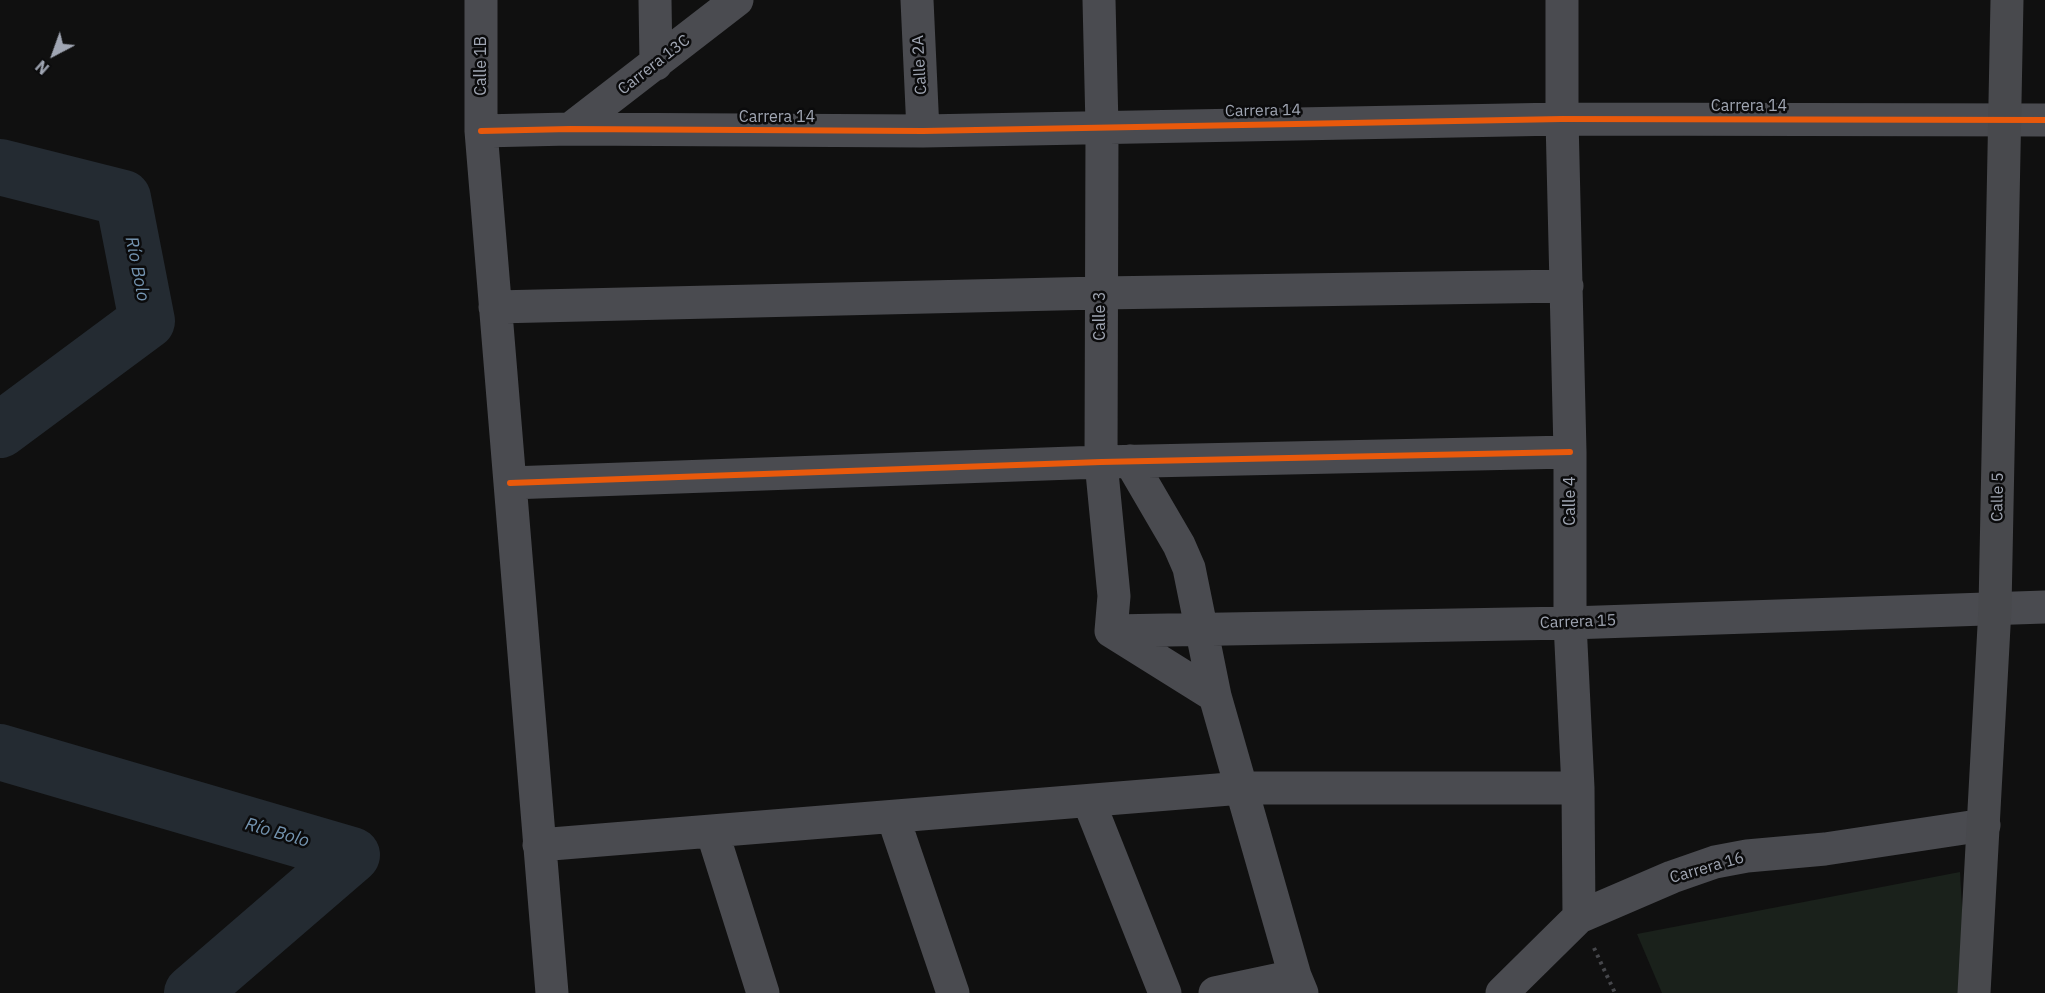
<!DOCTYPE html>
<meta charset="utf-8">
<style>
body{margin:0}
#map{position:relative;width:2045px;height:993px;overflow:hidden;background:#101010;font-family:"IBM Plex Sans",sans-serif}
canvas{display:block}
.north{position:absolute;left:24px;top:24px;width:60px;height:60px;-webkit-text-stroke:4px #0b0b0c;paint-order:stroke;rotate:221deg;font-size:16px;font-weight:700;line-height:24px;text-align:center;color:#a0a6b3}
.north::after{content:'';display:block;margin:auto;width:21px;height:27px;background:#a0a6b3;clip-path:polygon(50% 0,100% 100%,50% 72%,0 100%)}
</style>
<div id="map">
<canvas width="2045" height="993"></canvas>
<div class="north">N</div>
</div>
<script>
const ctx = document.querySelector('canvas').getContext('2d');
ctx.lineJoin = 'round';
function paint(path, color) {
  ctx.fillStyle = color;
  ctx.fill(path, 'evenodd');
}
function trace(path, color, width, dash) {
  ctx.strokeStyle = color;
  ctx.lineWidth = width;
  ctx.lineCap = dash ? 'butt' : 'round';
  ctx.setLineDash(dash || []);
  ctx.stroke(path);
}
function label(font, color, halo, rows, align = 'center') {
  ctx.font = font + ' "IBM Plex Sans",sans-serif';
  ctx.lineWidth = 5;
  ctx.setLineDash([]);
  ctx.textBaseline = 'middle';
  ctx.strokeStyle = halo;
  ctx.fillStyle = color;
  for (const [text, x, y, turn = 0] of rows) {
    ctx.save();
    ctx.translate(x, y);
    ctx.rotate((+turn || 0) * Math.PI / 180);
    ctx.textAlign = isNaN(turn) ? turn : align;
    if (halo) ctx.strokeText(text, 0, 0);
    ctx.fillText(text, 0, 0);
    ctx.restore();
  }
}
const green = new Path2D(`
 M1960,872L1967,993H1662L1637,934Z`);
const river = new Path2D(`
 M0,167L123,198L147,321L0,430
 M0,752L352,855L192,993`);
const path = new Path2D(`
 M1594,948L1615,993`);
const street = new Path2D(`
 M481,0V131L552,993
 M655,0L656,64
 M917,0L923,131
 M1099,0L1102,127L1101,462L1114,596L1111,631
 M1562,0V119L1570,452V623L1578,788L1579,917
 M570,129L737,0
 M481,131L570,129L923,131L1562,119L2045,120
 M495,307L1100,293L1567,286
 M1130,461L1179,545L1189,568L1215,696
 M510,483L1101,462L1570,452
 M1111,631L1570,623L2045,607
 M1111,631L1215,696L1295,976L1302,993
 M1089,802L1165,993
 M893,817L953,993
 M712,831L763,993
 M539,845L1242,788H1578
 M1215,993L1295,976
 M1502,993L1579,917L1672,877L1715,862L1747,856L1825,849L1984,825`);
const secondary = new Path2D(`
 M1974,993L1995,608L2007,0`);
const cycleway = new Path2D(`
 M481,131L570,129L923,131L1562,119L2045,120
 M510,483L1101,462L1570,452`);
const streetNames = [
 ["Carrera 13C",654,65,-38],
 ["Calle 2A",920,65,-93],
 ["Calle 1B",481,66,-90],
 ["Carrera 14",1749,106],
 ["Carrera 14",1263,111,-1],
 ["Carrera 14",777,117],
 ["Calle 3",1100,316,-90],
 ["Calle 5",1998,497,-89],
 ["Calle 4",1570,501,-90],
 ["Carrera 15",1578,622,-2],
 ["Carrera 16",1707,868,-16]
];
const waterNames = [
 ["Río Bolo",137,269,79],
 ["Río Bolo",277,833,16]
];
paint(green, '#1a211b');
trace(river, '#242b32', 56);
trace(path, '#46474b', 4, [3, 4.5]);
trace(street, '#4a4b50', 33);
trace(secondary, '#48494d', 33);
trace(cycleway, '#e8590c', 6);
label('16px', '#a0a6b3', '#0b0b0c', streetNames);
label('italic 18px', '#7494b0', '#0b0b0c', waterNames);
</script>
